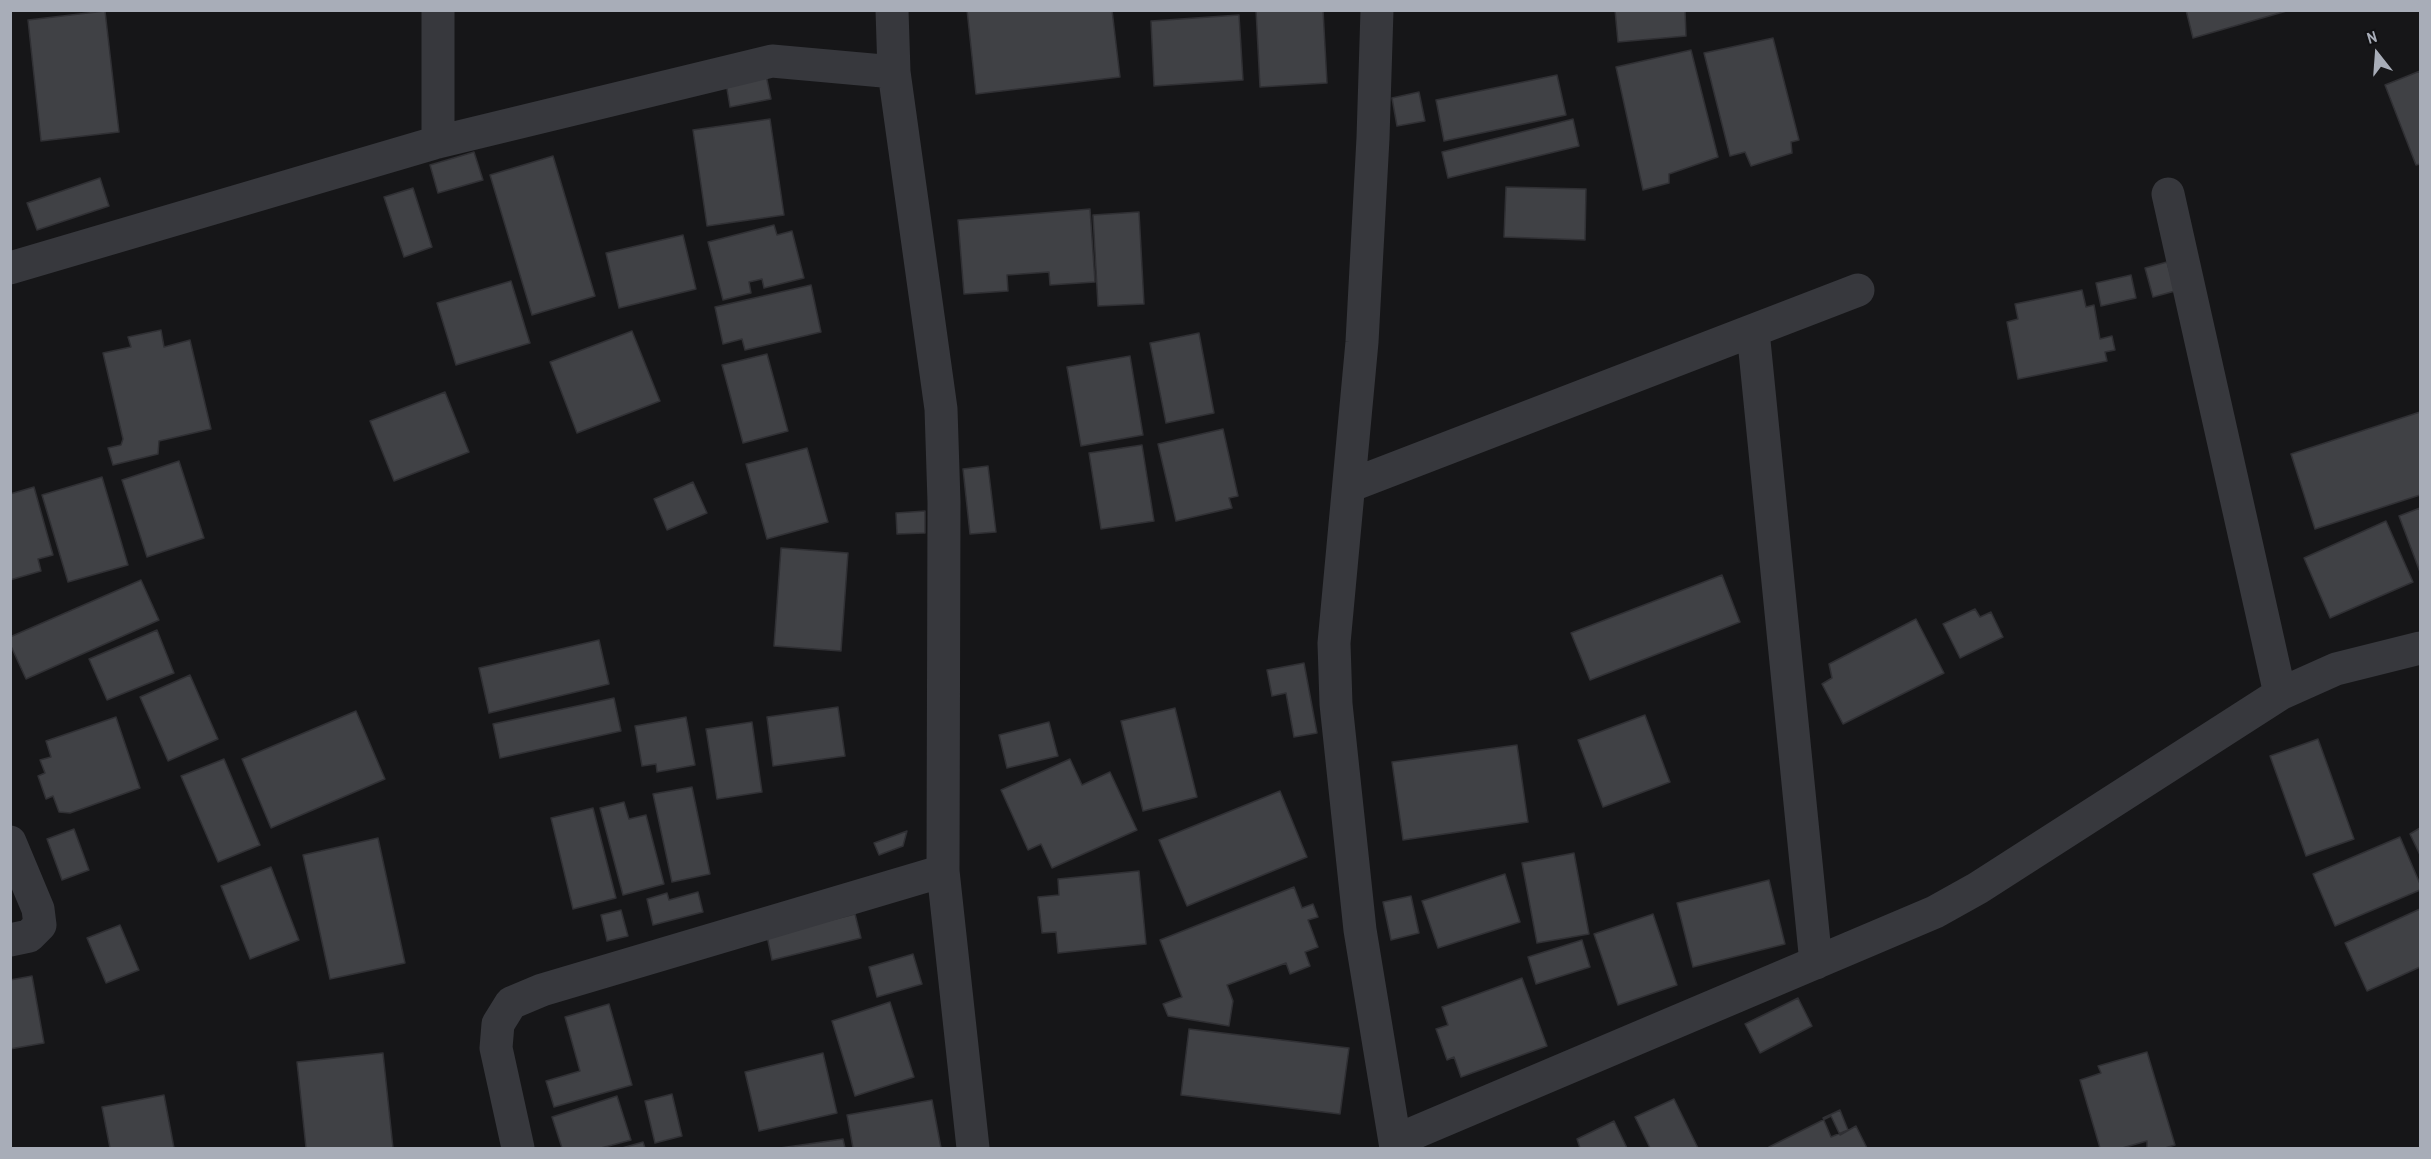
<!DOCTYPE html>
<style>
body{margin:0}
#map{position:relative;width:2431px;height:1159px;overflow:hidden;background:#161618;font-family:"Archivo Narrow",sans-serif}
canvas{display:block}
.frame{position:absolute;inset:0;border:12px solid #a8adb8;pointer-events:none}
.north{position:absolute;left:2347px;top:24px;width:60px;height:60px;-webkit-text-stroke:4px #111113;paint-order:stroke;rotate:343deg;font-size:16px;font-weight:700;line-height:24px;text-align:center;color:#a8adb8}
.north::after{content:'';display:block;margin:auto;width:21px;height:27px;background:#a8adb8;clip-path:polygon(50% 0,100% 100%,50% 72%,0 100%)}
</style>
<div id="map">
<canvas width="2431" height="1159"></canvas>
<div class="frame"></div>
<div class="north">N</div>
</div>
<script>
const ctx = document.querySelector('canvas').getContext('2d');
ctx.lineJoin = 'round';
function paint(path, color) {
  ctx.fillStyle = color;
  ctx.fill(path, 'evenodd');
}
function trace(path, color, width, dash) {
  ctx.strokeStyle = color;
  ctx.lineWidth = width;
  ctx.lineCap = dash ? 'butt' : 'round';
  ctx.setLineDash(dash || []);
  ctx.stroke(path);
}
const building = new Path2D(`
 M967,10H1112L1120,77L976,94Z
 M1256,10H1323L1327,83L1260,87Z
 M1615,10H1685L1686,36L1618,42Z
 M2186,10H2290L2193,38Z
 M105,11L119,132L41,141L28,20Z
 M1239,15L1243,80L1154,86L1151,21Z
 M1773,38L1799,140L1791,142L1792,153L1751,166L1745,152L1730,156L1704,53Z
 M1691,50L1718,157L1669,174V183L1643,190L1616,67Z
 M2420,71V164L2416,165L2385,85Z
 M766,75L771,99L730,107L726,83Z
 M1557,75L1566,115L1444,141L1436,100Z
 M1419,92L1425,121L1397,126L1392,98Z
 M770,119L784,215L707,226L693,130Z
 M1573,119L1579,146L1448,178L1442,152Z
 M474,152L483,180L438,193L430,165Z
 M553,156L595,296L532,315L490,175Z
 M100,178L109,206L37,230L27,203Z
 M1506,187L1586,189L1585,240L1504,237Z
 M413,188L432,247L404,257L384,197Z
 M1090,209L1095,282L1050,285L1049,272L1007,275L1008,291L964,294L958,220Z
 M1139,212L1144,304L1098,306L1093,215Z
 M774,225L777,235L792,231L804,278L764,288L762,279L749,282L751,293L723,300L708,242Z
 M683,235L696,289L619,308L606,253Z
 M2167,262L2175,291L2153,297L2145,268Z
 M2131,275L2136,298L2101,306L2096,283Z
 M511,281L530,343L456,365L437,303Z
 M811,285L821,332L745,350L742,339L723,344L715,307Z
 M2082,290L2086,307L2094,305L2100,339L2112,336L2115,350L2105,352L2107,361L2018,379L2007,322L2018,319L2015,304Z
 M161,330L164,347L190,340L211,429L159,441L158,454L113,465L108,448L121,445L123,439L103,353L131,347L128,337Z
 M632,331L660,401L577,433L550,362Z
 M1199,333L1214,413L1166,423L1150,343Z
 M767,354L788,431L743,443L722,365Z
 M1130,356L1143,435L1081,446L1067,367Z
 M445,392L469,452L394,481L370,421Z
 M2420,412V495L2315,529L2291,454Z
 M1223,429L1238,496L1229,498L1232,508L1176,521L1158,444Z
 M1142,445L1154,521L1101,529L1089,453Z
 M807,448L828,522L767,539L746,464Z
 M179,461L204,538L147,557L122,480Z
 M988,466L996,532L970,534L963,469Z
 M102,477L128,565L68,582L42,495Z
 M693,482L707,513L667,530L654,499Z
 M34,487L53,555L38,559L41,571L10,580V494Z
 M2420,508V572L2399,516Z
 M925,511V533L897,534L896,513Z
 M2386,521L2413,582L2330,618L2304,558Z
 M781,548L848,553L841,651L774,646Z
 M1722,575L1740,622L1590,680L1571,633Z
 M141,580L159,620L26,679L10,644V637Z
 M1975,609L1980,617L1991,612L2003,637L1960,658L1943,624Z
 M1916,619L1944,673L1843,724L1822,684L1832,678L1829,664Z
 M157,630L174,673L107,700L89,659Z
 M599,640L609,684L489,713L479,668Z
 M1304,663L1317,733L1294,737L1286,693L1272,696L1267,670Z
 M190,675L218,739L168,761L140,697Z
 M614,698L621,731L500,758L493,724Z
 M838,707L845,756L773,766L767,717Z
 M1175,708L1197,797L1143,811L1121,721Z
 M356,711L385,779L271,828L242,759Z
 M1645,715L1670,782L1603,807L1578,740Z
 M116,717L140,788L70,813L59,812L53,796L46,799L38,776L45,773L40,760L51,757L46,741Z
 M686,717L695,765L657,772L656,764L642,766L635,726Z
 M752,722L762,792L717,799L706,729Z
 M1049,722L1058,756L1007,768L999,735Z
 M2318,739L2354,839L2306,856L2270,756Z
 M1517,745L1528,822L1403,840L1392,762Z
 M224,759L260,845L218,862L181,776Z
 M1070,759L1082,785L1110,772L1137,830L1052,868L1041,844L1028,850L1001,790Z
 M692,787L710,874L672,882L653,794Z
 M1280,791L1307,857L1187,906L1159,840Z
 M624,802L629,819L646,815L664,884L623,895L600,808Z
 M593,808L616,898L573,909L551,818Z
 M2420,828V855L2410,834Z
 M74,829L89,870L62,880L47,839Z
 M907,831L903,846L879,855L874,843Z
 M2400,837L2420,884V890L2335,926L2313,874Z
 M378,838L405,963L330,979L303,855Z
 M1574,853L1589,934L1537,943L1522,863Z
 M271,867L299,940L250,959L221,886Z
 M1139,871L1146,944L1058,953L1056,932L1042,933L1038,897L1059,895L1058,879Z
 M1505,874L1520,922L1438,948L1422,901Z
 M1769,880L1785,944L1693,967L1677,903Z
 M1294,887L1302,908L1313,904L1318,917L1308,920L1318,947L1305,952L1310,966L1290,974L1286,963L1227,985L1233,1001L1229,1026L1168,1016L1163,1004L1182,997L1160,940Z
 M698,892L703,912L653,925L647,899L667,893L669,900Z
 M1411,896L1419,933L1391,940L1383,902Z
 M2420,909V967L2367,991L2345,943Z
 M621,910L628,936L607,941L601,915Z
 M855,914L861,938L772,960L767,936Z
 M1653,914L1677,985L1618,1005L1594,934Z
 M120,925L139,970L106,983L87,938Z
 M1582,940L1590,967L1536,984L1528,957Z
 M913,954L922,984L877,997L869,967Z
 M32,976L44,1043L10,1049V980Z
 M1522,978L1547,1046L1461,1077L1454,1057L1447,1060L1436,1029L1448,1025L1442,1007Z
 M1798,998L1812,1026L1760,1053L1745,1024Z
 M890,1002L914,1077L855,1096L832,1021Z
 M609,1004L632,1085L554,1107L546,1081L580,1071L565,1017Z
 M1189,1029L1349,1048L1340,1114L1181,1095Z
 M2147,1052L2175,1145L2165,1148H2147V1141L2122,1148H2100L2080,1080L2101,1073L2098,1066Z
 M383,1053L393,1148H306L297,1062Z
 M823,1053L837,1113L759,1131L745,1072Z
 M672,1094L682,1136L655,1143L645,1101Z
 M164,1095L174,1148H110L102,1107Z
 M617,1096L631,1140L601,1148H562L552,1117Z
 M1674,1099L1698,1148H1650L1635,1117Z
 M932,1100L941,1148H853L847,1115Z
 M1840,1110L1848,1130L1831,1137L1823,1118Z
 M1831,1116L1840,1135L1856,1126L1867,1148H1769V1147Z
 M1614,1121L1627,1148H1580L1577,1139Z
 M843,1139L845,1148H780Z
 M643,1142L645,1148H622Z`);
const minor = new Path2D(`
 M892,10L894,72L941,409L944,502L943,871L973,1148
 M1377,10L1373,138L1362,342L1334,643L1336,704L1360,930L1396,1148
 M438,142V10
 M2168,194L2280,694
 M10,268L438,142L772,61L894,72
 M1753,331L1816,963
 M1349,486L1858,290
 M10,842L38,909L40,925L29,936L10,940
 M1395,1141L1935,912L1978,888L2280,694L2336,669L2420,648
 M518,1148L496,1048L498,1024L511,1003L542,990L943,871`);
paint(building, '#404145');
trace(building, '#303034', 1.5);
trace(minor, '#37383d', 33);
</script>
